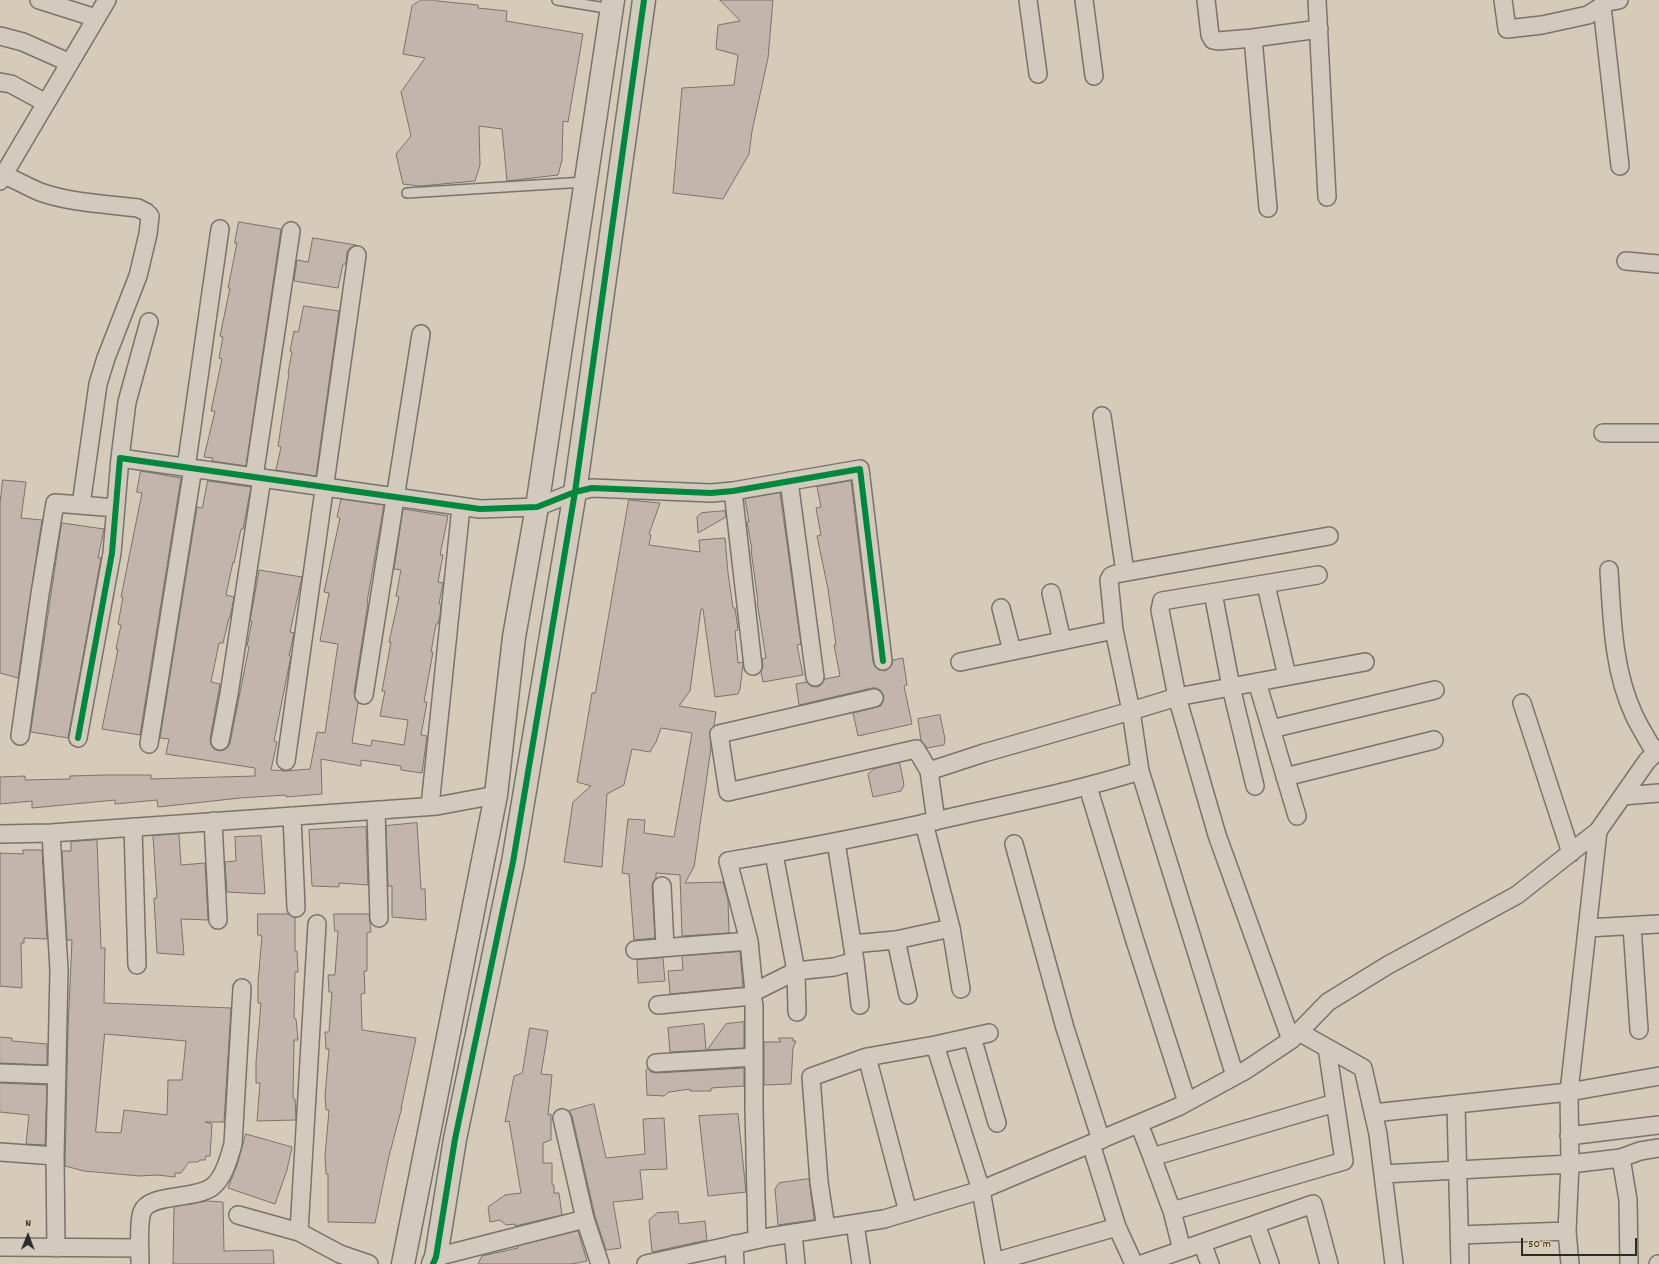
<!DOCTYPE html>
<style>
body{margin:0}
#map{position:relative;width:1659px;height:1264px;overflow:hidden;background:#d6cbb9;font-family:Dekko,sans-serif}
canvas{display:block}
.north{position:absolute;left:8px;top:1216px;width:40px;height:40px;-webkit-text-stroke:3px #e2cead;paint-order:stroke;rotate:1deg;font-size:11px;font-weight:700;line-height:16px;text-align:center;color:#2b2b2b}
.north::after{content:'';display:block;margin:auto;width:14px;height:18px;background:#2b2b2b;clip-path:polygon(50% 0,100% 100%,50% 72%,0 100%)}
.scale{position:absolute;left:1521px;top:1238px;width:116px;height:18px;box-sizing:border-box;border:2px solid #2b2b2b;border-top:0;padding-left:5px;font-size:12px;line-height:14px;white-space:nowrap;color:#2b2b2b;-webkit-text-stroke:3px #e2cead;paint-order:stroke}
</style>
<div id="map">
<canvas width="1659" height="1264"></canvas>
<div class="north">N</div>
<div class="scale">50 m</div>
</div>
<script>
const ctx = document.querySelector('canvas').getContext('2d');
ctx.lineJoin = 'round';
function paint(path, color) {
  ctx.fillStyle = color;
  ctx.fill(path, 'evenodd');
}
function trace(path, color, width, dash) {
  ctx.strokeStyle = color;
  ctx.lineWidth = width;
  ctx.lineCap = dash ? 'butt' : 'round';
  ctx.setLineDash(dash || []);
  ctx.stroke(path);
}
const building = new Path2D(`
 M421,0H437V1L478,5V8L507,11L506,21L583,34L568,122L563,121L562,160L558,175L507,181L502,129L479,126L480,165L475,181L420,186L403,184L396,154L411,136L401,92L425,58L403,54L412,6Z
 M720,0H773L768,58L752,131L749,154L723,199L673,193L682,88L734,85L738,55L716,49L718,25L740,21Z
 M239,222L281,229L246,466L212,461L213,458L204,457L215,411H211L222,359L219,358L223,337L220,336L230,288H228L237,243H235Z
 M313,238L356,245L349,249L347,253L346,264H343L338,288L294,281L297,260L308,262Z
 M304,306L339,311L316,476L276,470L281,447L278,446L289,373H288L292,352L290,351L294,331L298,332Z
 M141,471L181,478L140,735L102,729L118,649H116L121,625L118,624L123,597H121L142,493L137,492Z
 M3,480L26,482L21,518L42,520L18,678L0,673V504Z
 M208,481L251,487L243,529H241L234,563L233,562L226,595L234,597L230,618H229L223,643H219L211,682L220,684L210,739L211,745L214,749L219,751L224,750L228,747L230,743L249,647L247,646L252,621H250L259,570L302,577L290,632L294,633L289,656H291L274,741L277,742L271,770L285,771L310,769L317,732L325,733L338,644L320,641L329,593L324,592L340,518L337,517L341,499L384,505L367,602L368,603L354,693L355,698L358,703L352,743L371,746L372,740L404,745L408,720L380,716L385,691H382L391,642H389L399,597L396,596L401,570L394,569L403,509L448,516L440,555H443L438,582L443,583L439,604H441L440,616L438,624H436L431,652H433L424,702H427L421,735L427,736L422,773L401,770V766L361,760V766L321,759L322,794L286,797V795L240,798L158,807L157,800L115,804V800L32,808V801L0,804V777L25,776V780L70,779V776L106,775H151V779L255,776V768L166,754L169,739L160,738L197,507L202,508Z
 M851,481L873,662L875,667L879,670L885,671L892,665L893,660L903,658L907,685L904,686L912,724L858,736L853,713L881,706L883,701L884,696L881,691L877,688H872L799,705L796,684L807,682L811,686L817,687L821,685L825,679L840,676L834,645H836L828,589L817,536L821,535L816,508L821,507L817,487Z
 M780,493L801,644L797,645L803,675L763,682L761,672L763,665L762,659L766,658L757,602H758L751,550H752L747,522H749L745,499Z
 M629,500L660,503L649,534L651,535L649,545L700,552L699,540L725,538L728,573L733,608H735L738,630L735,631L738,663L743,662V665L740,689L738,694L715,697L703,609H701L690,691L679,706L716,712L714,726L710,731L711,748L694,867L685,883L723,882L728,900L729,933L682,936L680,875L656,873V878L653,882L652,886L655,938L634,940L629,874L622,873L628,819L645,820L644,833L674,837L692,733L661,728L656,742L650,752L632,749L624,785L607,794L602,867L564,862L573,802L591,786L577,782L592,693H595Z
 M725,511L726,517L698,533L697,517L701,513Z
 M62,523L104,529L98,558H101L68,738L31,732Z
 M940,715L945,739L944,745L927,748L921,741L918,719Z
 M898,763L900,764L904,785L901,791L873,797L868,774L874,769Z
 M417,823L421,889H425L426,920L392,917V886H388L386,826Z
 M366,827L368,885L339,883V887L312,886L309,830Z
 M179,834L181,865L205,863L208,920L181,919L184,955L157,953L154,898H157L153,836Z
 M261,836L265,894L227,892L225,862L236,861L235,837Z
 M97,840L101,948H105L104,1003L231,1008L224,1122H205L212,1124L210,1156H206L205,1160H200L198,1162H189L181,1173H175V1177L157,1175L140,1176L84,1171L65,1166L68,1029L72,940H67L62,851H71V842ZM105,1034L186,1041L182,1080H168L167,1115L124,1110L121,1133L96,1132Z
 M23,850H42L47,939L24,938V943H21L22,988L0,986V853L23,854Z
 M258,914H289L295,918V951H297L298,972H295L294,1018L296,1019L298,1040H294L293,1098L295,1099L296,1120L257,1121L260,1083H256V1062L261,1003H258V982L262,936L258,935Z
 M334,914H369L371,932L367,933V971H364L365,993L361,994L362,1030L416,1038L401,1108L402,1107L389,1156L375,1223L328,1222V1174H326L325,1157L329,1110H326L325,1096L329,1049H326L325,1032H329L332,992H329L328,975H335L338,931H335Z
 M740,952L743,987L670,994L668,971L683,970L682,956Z
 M663,958L665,981L638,983L637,960Z
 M744,1022V1048L707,1050L726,1024Z
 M704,1024L706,1050L670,1052L668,1028Z
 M530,1028L548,1031L541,1074L552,1075L548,1115L551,1114V1140L543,1143V1163H552V1185H554V1193H559L562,1215L515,1226V1224L506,1225L500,1220L490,1222L488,1207L505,1195L521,1193L509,1121L505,1122L514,1076L522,1073Z
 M0,1037L12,1038V1041L47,1044V1065L0,1063Z
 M779,1038H793V1041H796L793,1048L791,1084L764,1085V1042H780Z
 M648,1068L651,1072L657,1073L744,1068V1086L711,1088V1091H690V1089L669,1092L664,1096L647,1095L646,1071Z
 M0,1083L47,1085L45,1145L26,1144L29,1115L0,1112Z
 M594,1104L606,1158L645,1154L643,1119L664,1118L667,1169L640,1170L643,1199L613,1202L621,1248L606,1250L595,1216L572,1116L569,1111Z
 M738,1114L746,1192L708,1196L699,1116Z
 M246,1134L292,1147L287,1170L275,1204L228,1188L237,1165Z
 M809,1179L814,1218L813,1220L778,1225L775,1189L779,1183Z
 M207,1201L223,1202L224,1251L273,1250L274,1264H173L174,1207Z
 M678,1212L679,1224L705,1221L707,1240L652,1252L649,1220L657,1213Z
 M578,1231L587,1261L572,1264H478L482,1256L518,1248V1246Z`);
const lane = new Path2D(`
 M557,0L612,9
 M407,193L585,182`);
const street = new Path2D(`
 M39,0L96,18
 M1028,0L1038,74
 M1084,0L1094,76
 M1206,0L1210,35L1213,40L1218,41L1253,38L1319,29
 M1317,0L1327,197
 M1503,0L1507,29L1542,25L1588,15L1608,2L1619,0
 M1602,6L1620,166
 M0,36L23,42L70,63
 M1253,38L1268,208
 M0,82L11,84L46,103
 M4,175C16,180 28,187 40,192C71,203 106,204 138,208L146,212L150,216L148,234L138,276L106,358L98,384L81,505
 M0,181L107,0
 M1626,261L1659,264
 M1102,416L1125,572
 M1603,433H1659
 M120,458L127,402L149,322
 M186,468L220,229
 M254,477L291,231
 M789,481L815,677
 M733,491L753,666
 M1609,570C1612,619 1613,670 1634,715C1640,728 1648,740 1655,753
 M1266,585L1287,676
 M1051,593L1062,641
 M1213,593L1231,687L1255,786
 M1001,608L1012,651
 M960,662L1114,630
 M1257,682L1297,816
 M364,695L421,334
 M874,698L719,734L728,792L916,749L929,771L936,821
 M1522,703L1571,853
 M1271,729L1435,690
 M20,736L40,594L55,503L116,508
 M78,738L112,553L120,458L480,509L537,507L575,492L592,488L711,493L733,491L860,469L883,661
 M220,741L229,694L262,478
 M149,744L193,468
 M286,761L357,255
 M929,771L984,753L1131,711L1114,630L1109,580L1111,576L1116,574L1329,536
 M1285,777L1434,740
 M1088,787L1135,941L1187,1102
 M1623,796L1659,793
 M430,806L461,507
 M376,810L379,918
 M292,816L296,908
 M213,821L218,920
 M133,827L137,965
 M1598,831L1569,1092L1659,1076
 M51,833L59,970L55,1156L56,1248
 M0,834L51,833L437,806L496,795
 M1014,844L1065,1028L1101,1140
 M774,854L796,971L797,1012
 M662,886L665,947
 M317,924L299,1232L340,1254L369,1264
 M1632,926L1639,1030
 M951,928L961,989
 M1587,928L1659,924
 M896,940L908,995
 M852,944L896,940L951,928L924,823
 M635,950L749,941
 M855,961L860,1005
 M754,992L796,971L834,967L855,961L836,842
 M658,1005L752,996
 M1299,1032L1363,1068L1378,1134L1394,1264
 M972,1037L997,1123
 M1291,1040L1217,835L1177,697L1160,610L1162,601L1318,575
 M935,1045L981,1190L994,1264
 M656,1063L754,1057
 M0,1073L57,1075
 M1235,1076L1140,771L1131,711L1177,697L1365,662
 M1456,1105L1460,1264
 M1373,1113L1569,1092L1570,1164L1567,1231L1570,1264
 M562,1118L585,1219L600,1264
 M1139,1124L1152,1157
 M1569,1136L1659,1125
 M1091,1144L1117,1227
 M0,1152L55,1156
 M1621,1158L1640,1151L1659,1148
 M1383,1174L1570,1164L1621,1158L1628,1200L1629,1264
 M1172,1211L1344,1161L1327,1048
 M908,1212L867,1057L935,1045L989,1033
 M238,1215L299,1232
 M855,1224L861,1264
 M1256,1224L1270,1264
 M826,1228L819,1182L811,1077L867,1057
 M793,1233L796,1264
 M1459,1235L1567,1231
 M757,1239L754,1109V1005L752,996L754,992L749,941L728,861C808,848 887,832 966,814C1025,801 1082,789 1140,771
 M1202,1243L1210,1264
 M734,1244L735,1264
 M0,1247L140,1248
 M1182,1250L1313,1204L1329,1264
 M436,1257L585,1219
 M994,1262L1117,1227L1134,1264
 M140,1264C140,1251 138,1223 142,1212C149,1193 195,1200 212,1187C224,1178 229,1158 233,1144L242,988
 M646,1264L769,1237L884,1219L981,1190L1178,1107L1246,1070L1291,1040L1328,1002L1388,965L1517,895L1598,831L1647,761L1659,749
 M1142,1264L1182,1250L1172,1211L1152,1157L1335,1103
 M1658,1264H1659`);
const secondary = new Path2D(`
 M403,1264L496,795L514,637L537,507L613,0
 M433,1264L436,1257L455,1139L513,862L575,492L644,0`);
const cycleway = new Path2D(`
 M78,738L112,553L120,458L480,509L537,507L575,492L592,488L711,493L733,491L860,469L883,661
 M433,1264L436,1257L455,1139L513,862L575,492L644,0`);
paint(building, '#c4b5ac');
trace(building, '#78736b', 1);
trace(lane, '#78736b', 12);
trace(street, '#78736b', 20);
trace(secondary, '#78736b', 25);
trace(lane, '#d2cabd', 9);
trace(street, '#d2cabd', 17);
trace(secondary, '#d2cabd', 22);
trace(cycleway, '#00873e', 6);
</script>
